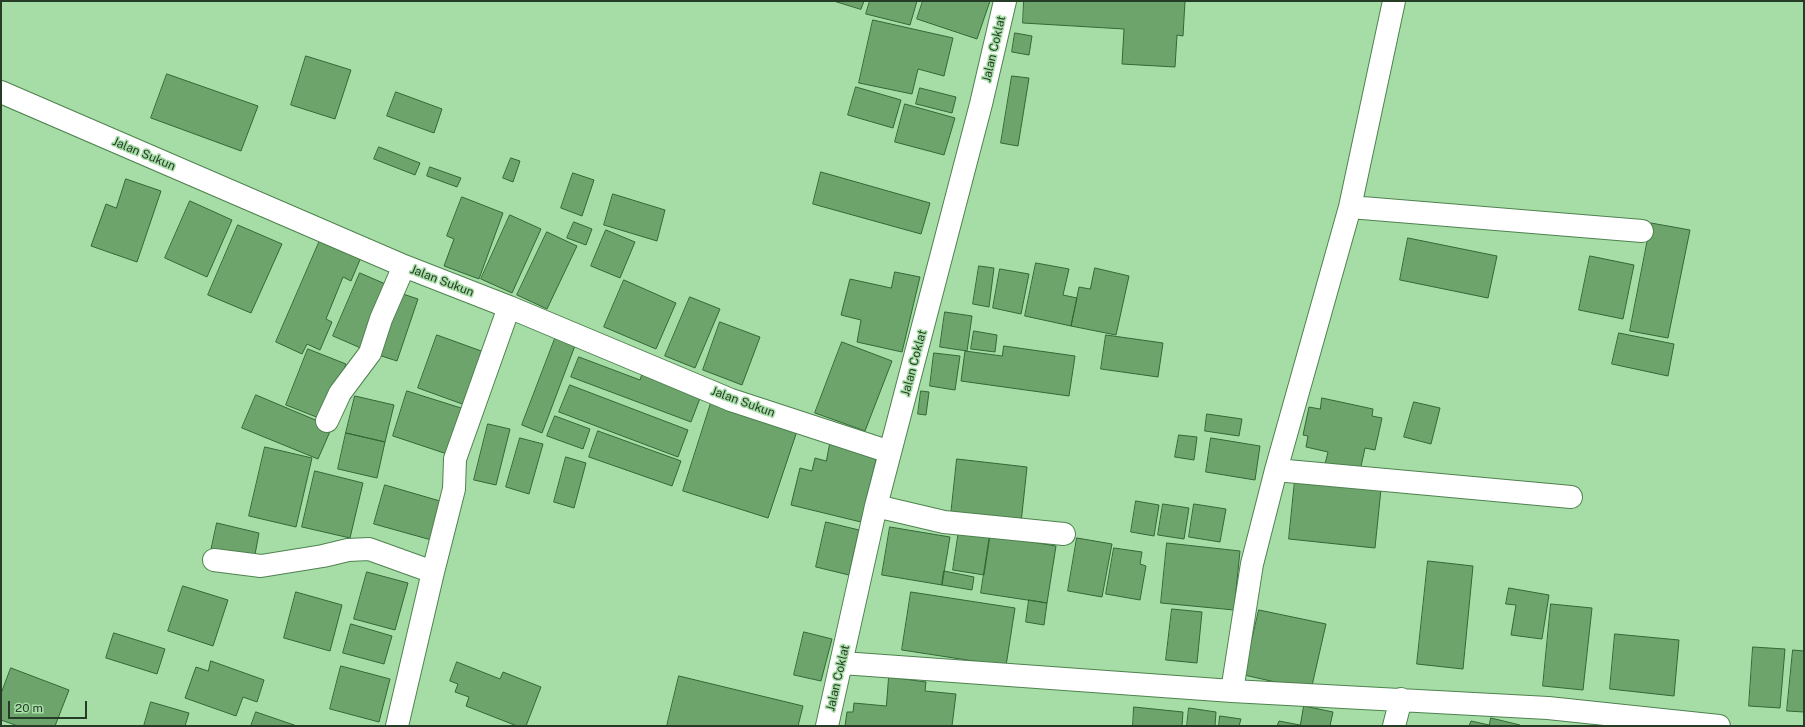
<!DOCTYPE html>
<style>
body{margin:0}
#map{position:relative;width:1805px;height:727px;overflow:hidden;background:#a6dda6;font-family:"Public Sans",sans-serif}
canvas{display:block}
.frame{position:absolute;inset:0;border:2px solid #263c26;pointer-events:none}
.scale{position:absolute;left:8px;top:701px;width:79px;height:18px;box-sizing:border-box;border:2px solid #263c26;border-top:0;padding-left:5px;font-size:12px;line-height:14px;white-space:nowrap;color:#263c26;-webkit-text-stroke:3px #a6dda6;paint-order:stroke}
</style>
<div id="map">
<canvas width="1805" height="727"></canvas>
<div class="frame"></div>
<div class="scale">20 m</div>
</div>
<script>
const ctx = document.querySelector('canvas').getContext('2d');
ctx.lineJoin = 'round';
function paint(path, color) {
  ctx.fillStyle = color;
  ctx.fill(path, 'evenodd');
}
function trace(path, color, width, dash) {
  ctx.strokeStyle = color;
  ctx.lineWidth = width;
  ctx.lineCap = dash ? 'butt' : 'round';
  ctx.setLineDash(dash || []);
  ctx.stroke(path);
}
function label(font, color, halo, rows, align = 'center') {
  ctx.font = font + ' "Public Sans",sans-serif';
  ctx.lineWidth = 3;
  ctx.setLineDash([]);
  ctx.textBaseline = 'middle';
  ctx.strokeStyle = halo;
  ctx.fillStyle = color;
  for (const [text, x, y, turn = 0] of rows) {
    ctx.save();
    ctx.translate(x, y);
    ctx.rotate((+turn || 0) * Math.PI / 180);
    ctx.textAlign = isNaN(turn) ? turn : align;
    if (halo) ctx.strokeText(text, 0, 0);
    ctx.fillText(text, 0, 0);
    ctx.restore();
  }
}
const building = new Path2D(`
 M834,1H864L861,9Z
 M870,1H917L910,25L866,14Z
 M923,1H990L977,39L917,19Z
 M1024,1H1185L1183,36L1177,35L1175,67L1122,64L1124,29L1023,23Z
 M873,20L953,38L944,76L918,69L912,94L859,83Z
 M1015,33L1032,36L1029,55L1012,52Z
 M306,56L351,70L335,119L291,105Z
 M167,74L258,106L241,151L151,118Z
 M1012,76L1029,78L1018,146L1001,143Z
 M856,87L901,100L893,128L848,115Z
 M920,88L956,97L952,113L916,104Z
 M396,92L442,109L434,133L387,116Z
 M905,104L955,118L944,155L895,142Z
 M379,147L420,163L415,175L374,159Z
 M511,158L520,161L513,182L503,178Z
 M430,167L461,178L457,187L427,176Z
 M821,172L930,203L921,234L813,204Z
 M573,173L594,180L582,216L561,208Z
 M126,179L161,191L137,262L91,246L106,204L116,208Z
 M613,194L665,210L657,241L604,225Z
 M462,197L503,213L479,279L444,266L454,239L447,236Z
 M190,201L232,220L207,277L165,258Z
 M510,215L541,229L512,293L481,279Z
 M574,222L592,229L586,245L567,238Z
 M1651,223L1690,230L1668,338L1630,331Z
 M238,225L282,244L251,313L208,295Z
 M606,230L635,242L620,278L591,266Z
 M547,232L577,246L547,309L517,295Z
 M321,238L362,255L351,281L343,277L326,319L332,322L320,350L307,344L302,354L276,342Z
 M1408,238L1497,256L1488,298L1400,280Z
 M1590,256L1634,265L1623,319L1579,310Z
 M1036,263L1069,269L1063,295L1077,298L1071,326L1025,316Z
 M979,266L994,268L989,307L973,304Z
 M1095,268L1129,276L1116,335L1071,326L1079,287L1090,289Z
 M1000,269L1029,274L1021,314L993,308Z
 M895,272L920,277L902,352L857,342L861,320L841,315L850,279L891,288Z
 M360,273L390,286L363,349L333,336Z
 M624,280L676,303L656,349L604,327Z
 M397,292L418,299L397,361L375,354Z
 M690,297L720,309L695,368L665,356Z
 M945,312L972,316L967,351L940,347Z
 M720,322L760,337L742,385L703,370Z
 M974,331L997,335L995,352L971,349Z
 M1619,333L1674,344L1668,376L1612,364Z
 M437,335L484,352L465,405L418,388Z
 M1106,335L1163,343L1158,377L1101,369Z
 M556,336L576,343L542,433L522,425Z
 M842,342L892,361L865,431L815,413Z
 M1004,346L1075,356L1069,396L961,381L965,351L1002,356Z
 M308,349L346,364L324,420L286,405Z
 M934,353L960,356L955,390L930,386Z
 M579,357L640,380L643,371L702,393L691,422L571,377Z
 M570,385L688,430L678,457L559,412Z
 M407,391L461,408L447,454L393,436Z
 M921,391L929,392L926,415L918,414Z
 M256,395L332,427L318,459L242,428Z
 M355,396L394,405L385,442L346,433Z
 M1322,398L1373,409L1372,416L1382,418L1375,450L1365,448L1360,471L1325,464L1328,452L1306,447L1308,436L1303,435L1309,407L1320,409Z
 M712,400L798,428L768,518L683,491Z
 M1414,402L1440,408L1431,444L1404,437Z
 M1207,414L1242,419L1239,436L1205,431Z
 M555,416L590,429L583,449L547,436Z
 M488,424L510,429L496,485L474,480Z
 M598,431L681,461L672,486L589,457Z
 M346,433L385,442L377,478L338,469Z
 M1179,435L1197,437L1194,460L1175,457Z
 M520,438L543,444L529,494L506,487Z
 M1211,438L1260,446L1255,480L1206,472Z
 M830,444L877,456L861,522L791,505L800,468L812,471L815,458L826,461Z
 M265,447L312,458L296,527L249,516Z
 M566,457L586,463L574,508L554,502Z
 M957,459L1027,467L1021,523L951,515Z
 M315,471L363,483L350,538L302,527Z
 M1295,480L1381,489L1375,548L1289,539Z
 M385,485L440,501L436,516L441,518L435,541L374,524Z
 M1136,501L1159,505L1154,536L1131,532Z
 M1163,504L1189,508L1184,539L1158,535Z
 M1194,504L1226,509L1220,542L1189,537Z
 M826,522L859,530L849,575L816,567Z
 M217,523L259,533L254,560L211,551Z
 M890,527L950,537L942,585L882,575Z
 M959,530L990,535L984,575L953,570Z
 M990,535L1056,546L1047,603L981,593Z
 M1077,538L1112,544L1102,597L1068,591Z
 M1167,543L1240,551L1234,610L1161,603Z
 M1114,548L1142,552L1140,564L1146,566L1140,600L1106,594Z
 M1428,561L1473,566L1463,669L1417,664Z
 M944,571L974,577L972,590L942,585Z
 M367,572L408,583L395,630L354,619Z
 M183,586L228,600L213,646L168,631Z
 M1509,588L1549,595L1542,639L1511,635L1516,605L1506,604Z
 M296,592L342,605L330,651L284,638Z
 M911,592L1015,608L1006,666L902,650Z
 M1029,600L1047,603L1044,625L1026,622Z
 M1551,604L1592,608L1583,690L1543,686Z
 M1172,609L1202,612L1197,663L1166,660Z
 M1259,610L1326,624L1311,690L1244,675Z
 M351,624L392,636L384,664L343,653Z
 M804,632L832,639L821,681L794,675Z
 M114,633L165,649L157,674L106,658Z
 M1615,634L1679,640L1674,696L1610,689Z
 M1753,647L1785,649L1780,708L1749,706Z
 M1793,650L1804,651V712L1787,711Z
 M211,661L264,680L257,702L243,697L236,716L185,698L196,667L208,671Z
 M457,662L500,679L503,672L541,687L526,726H517L466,706L469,697L455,692L458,684L450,681Z
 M341,666L390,679L379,722L330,709Z
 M11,668L69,690L55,726H18L1,720V694Z
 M679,676L803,706L798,726H667Z
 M889,677L926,682L925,691L956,694L952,726H845L847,712H853L854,703L886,706Z
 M151,702L189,713L185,726H144Z
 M1304,706L1333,712L1330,726H1277L1279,721L1300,725Z
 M1134,707L1183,712L1182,726H1133Z
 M1189,708L1216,712L1215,726H1187Z
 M256,712L297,726H251Z
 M1220,716L1241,719L1239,726H1219Z
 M1491,718L1520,725V726H1469L1471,721L1489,725Z`);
const minor = new Path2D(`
 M1,92L404,266L509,307L731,400L890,452
 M1350,207L1642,231
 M327,421L340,393L370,353L381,319L404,266
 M1276,470L1571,497
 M876,506L944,522L1064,534
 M214,560L261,566L323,556L348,550L369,549L433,572L397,726
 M433,572L454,489L455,459L509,307
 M842,663L1232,691L1548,708L1719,726
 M1232,691L1252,564L1276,470L1350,207L1394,1
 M827,726L876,506L981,104L1005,1
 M1394,726L1401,699`);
const streetNames = [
 ["Jalan Coklat",994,49,-77],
 ["Jalan Sukun",144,154,23],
 ["Jalan Sukun",442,281,21],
 ["Jalan Coklat",914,363,-75],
 ["Jalan Sukun",743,402,20],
 ["Jalan Coklat",838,678,-77]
];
paint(building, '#6ca46c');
trace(building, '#346736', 1);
trace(minor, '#4e824f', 24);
trace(minor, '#fff', 22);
label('12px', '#263c26', '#a6dda6', streetNames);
</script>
